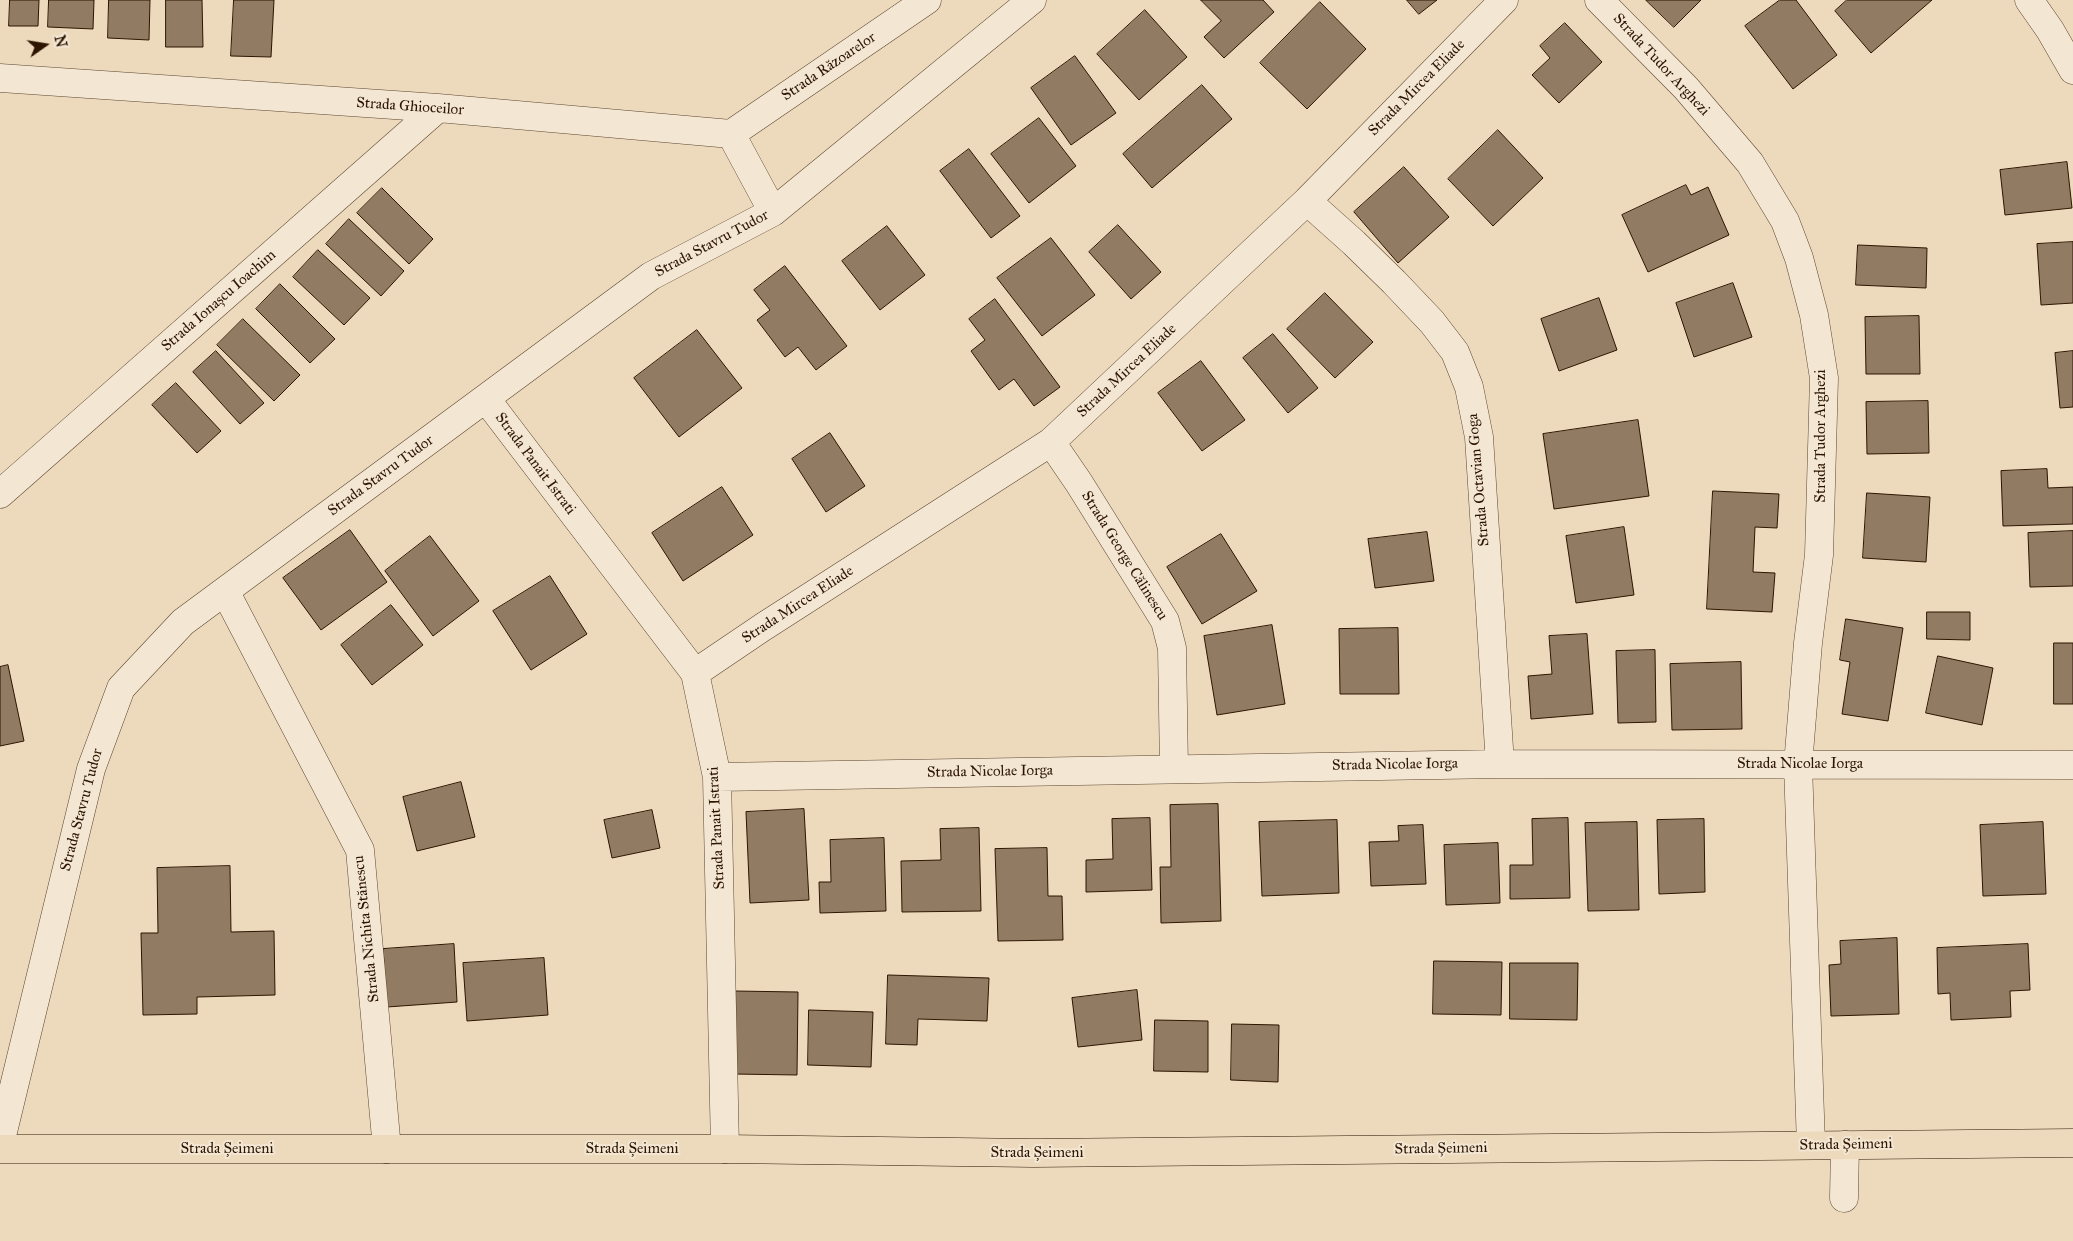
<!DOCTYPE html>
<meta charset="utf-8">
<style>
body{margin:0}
#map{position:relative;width:2073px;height:1241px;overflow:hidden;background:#eddabd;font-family:"IM FELL Great Primer",serif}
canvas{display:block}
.north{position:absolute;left:20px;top:20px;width:50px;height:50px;-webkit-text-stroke:4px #f3e7d4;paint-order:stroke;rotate:77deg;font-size:14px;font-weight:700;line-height:20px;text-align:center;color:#2d1500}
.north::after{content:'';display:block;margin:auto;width:18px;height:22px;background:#2d1500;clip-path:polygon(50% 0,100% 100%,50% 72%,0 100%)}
</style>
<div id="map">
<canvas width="2073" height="1241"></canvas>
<div class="north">N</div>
</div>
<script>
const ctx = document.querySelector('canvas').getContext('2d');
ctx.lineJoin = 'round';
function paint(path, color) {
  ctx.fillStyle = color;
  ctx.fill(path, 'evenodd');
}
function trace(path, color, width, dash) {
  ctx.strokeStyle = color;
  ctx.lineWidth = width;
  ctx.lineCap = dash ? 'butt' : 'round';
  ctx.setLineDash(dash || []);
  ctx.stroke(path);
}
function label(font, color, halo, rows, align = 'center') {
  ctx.font = font + ' "IM FELL Great Primer",serif';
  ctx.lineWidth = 4;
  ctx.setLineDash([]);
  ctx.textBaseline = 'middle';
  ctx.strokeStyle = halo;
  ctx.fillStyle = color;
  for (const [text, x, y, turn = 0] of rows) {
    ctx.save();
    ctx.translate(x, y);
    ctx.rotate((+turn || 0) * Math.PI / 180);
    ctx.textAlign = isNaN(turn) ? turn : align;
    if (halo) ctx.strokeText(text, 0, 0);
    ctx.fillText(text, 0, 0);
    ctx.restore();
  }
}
const building = new Path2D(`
 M10,0H39L38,26H9Z
 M49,0H94L93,29L48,27Z
 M109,0H150L149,40L108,38Z
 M166,0H202L203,47H166Z
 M234,0H274L271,57L231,56Z
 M1201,0H1263L1274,12L1224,58L1204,37L1221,21Z
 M1407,0H1437L1419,14Z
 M1646,0H1701L1674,27Z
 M1780,0H1796L1837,55L1793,89L1745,26Z
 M1847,0H1932L1871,53L1835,11Z
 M1320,2L1366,49L1307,109L1260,63Z
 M1145,10L1187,57L1139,100L1097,54Z
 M1565,23L1602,62L1559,103L1532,75L1550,58L1540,46Z
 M1075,56L1116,113L1071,145L1031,88Z
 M1202,85L1232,119L1152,188L1123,154Z
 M1039,118L1076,166L1029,203L991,154Z
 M1498,130L1543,178L1493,226L1448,179Z
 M969,149L1020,216L991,238L940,171Z
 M2067,162L2072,208L2005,215L2000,170Z
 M1404,167L1449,217L1398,263L1354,212Z
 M1686,185L1691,195L1708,187L1729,235L1648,272L1622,215Z
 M382,188L433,239L409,264L357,213Z
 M349,219L404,271L381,296L326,244Z
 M1118,225L1161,272L1131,299L1089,252Z
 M887,226L925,275L880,310L842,261Z
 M1051,238L1095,295L1042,336L997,278Z
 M2073,242V303L2041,305L2037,244Z
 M1858,245L1927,248L1926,288L1856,285Z
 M318,250L370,298L344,325L293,277Z
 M785,266L847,346L816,370L798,347L785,357L757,320L770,310L754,290Z
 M1733,283L1752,337L1694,357L1676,303Z
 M280,284L335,339L310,363L256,309Z
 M1325,293L1373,342L1335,378L1287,329Z
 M1599,298L1617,350L1559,371L1541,319Z
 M995,299L1060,387L1034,406L1014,379L999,390L971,351L985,340L969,319Z
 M1919,316L1920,374H1866L1865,317Z
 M243,319L300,375L274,401L217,345Z
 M697,330L742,388L679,437L634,378Z
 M1273,334L1318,388L1288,413L1243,358Z
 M216,351L264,403L240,424L193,372Z
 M2073,351V407L2060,408L2055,353Z
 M1201,361L1245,420L1202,451L1158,393Z
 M176,383L221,431L197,453L152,405Z
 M1928,401L1929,453L1867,454L1866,402Z
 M1638,420L1649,496L1554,509L1543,434Z
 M830,433L865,486L826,512L792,459Z
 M2047,469L2048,488L2073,487V524L2003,526L2001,471Z
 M722,487L753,535L683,581L652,533Z
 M1713,491L1779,494L1777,528L1755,527L1753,572L1775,573L1772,612L1707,609Z
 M1867,493L1930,497L1926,562L1863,558Z
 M1624,527L1634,595L1576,603L1566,536Z
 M350,530L387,582L321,630L283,578Z
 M2073,531V586L2030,587L2028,533Z
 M1427,532L1434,581L1375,588L1368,539Z
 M1221,534L1257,591L1202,624L1167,567Z
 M430,536L479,601L433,636L385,571Z
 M550,576L587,634L531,670L493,611Z
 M391,605L423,645L372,685L341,645Z
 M1927,612H1970V640L1927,639Z
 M1846,619L1903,628L1888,721L1842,714L1850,662L1840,660Z
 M1272,625L1285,704L1217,715L1204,636Z
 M1398,628L1399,694H1340L1339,629Z
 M1587,634L1593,714L1531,719L1528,676L1552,674L1549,636Z
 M2054,643H2073V704H2054Z
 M1655,650L1656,722L1618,723L1616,651Z
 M1938,656L1993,668L1982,725L1926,713Z
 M1741,662L1742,729L1672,730L1670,664Z
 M8,665L24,741L0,746V667Z
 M461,782L475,837L417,851L403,797Z
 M1218,804L1221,921L1161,923L1160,867H1171L1170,805Z
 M804,809L809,900L750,903L746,812Z
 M652,810L660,848L612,858L604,820Z
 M1150,818L1152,890L1086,892V860L1113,859L1112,819Z
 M1568,818L1570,898L1510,899V865H1533L1532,819Z
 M1704,819L1705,892L1659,894L1657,820Z
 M1337,820L1339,893L1262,896L1259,822Z
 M1637,822L1639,910L1588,911L1585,823Z
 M2043,822L2046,894L1983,896L1980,825Z
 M1423,825L1426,884L1371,886L1369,842L1399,841L1398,826Z
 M979,828L981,911L902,912L901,861L941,860L940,829Z
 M884,838L886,911L820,913L819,882H831L830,840Z
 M1498,843L1500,903L1446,905L1444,845Z
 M1047,848L1048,896H1062L1063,940L998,941L995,849Z
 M230,866L231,932L274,931L275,995L197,997V1014L143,1015L141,933H158L157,868Z
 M1897,938L1899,1014L1831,1016L1829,965L1841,964L1840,941Z
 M454,944L457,1002L387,1007L383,949Z
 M2028,944L2030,990L2010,991L2011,1017L1951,1020L1950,993L1938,994L1937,948Z
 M544,958L548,1015L467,1021L463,963Z
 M1434,961L1502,962L1501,1015L1433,1014Z
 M1510,963H1578L1577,1020L1510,1019Z
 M888,975L989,978L987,1021L918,1019L917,1045L886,1044Z
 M1137,990L1142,1040L1078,1047L1072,998Z
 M734,991L798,992L797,1075L733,1074Z
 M809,1010L873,1012L871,1067L808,1065Z
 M1155,1020L1208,1021V1072L1154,1071Z
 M1232,1024L1279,1025L1278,1082L1231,1080Z`);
const minor = new Path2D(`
 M1599,0L1686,88L1750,163L1785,221L1799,258L1814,315L1824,378L1819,555L1808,643L1798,765L1811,1145
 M2029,0L2050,30L2073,70
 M0,78L438,108L731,134L773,212
 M731,134L927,0
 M1307,201L1354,243L1394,282L1432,322L1455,352L1469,387L1479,437L1500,764
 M486,399L695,673L717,777L725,1149
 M1051,442L1079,483L1165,621L1172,648L1174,769
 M0,494L438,108
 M225,591L360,850L387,1149
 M695,673L763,627L1051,442L1307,201L1504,0
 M717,777L1500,764L2073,765
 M0,1144L91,769L121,688L183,622L651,276L773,212L1032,0
 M1844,1198L1845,1145`);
const major = new Path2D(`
 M0,1149H725L1034,1153L2073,1143`);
const streetNames = [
 ["Strada Tudor Arghezi",1661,65,47],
 ["Strada Răzoarelor",829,67,-34],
 ["Strada Mircea Eliade",1417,88,-45],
 ["Strada Ghioceilor",410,107,4],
 ["Strada Stavru Tudor",712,244,-28],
 ["Strada Ionașcu Ioachim",219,301,-41],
 ["Strada Mircea Eliade",1127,371,-43],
 ["Strada Tudor Arghezi",1821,436,-90],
 ["Strada Panait Istrati",535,464,53],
 ["Strada Stavru Tudor",381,476,-36],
 ["Strada Octavian Goga",1479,480,-95],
 ["Strada George Călinescu",1124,556,58],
 ["Strada Mircea Eliade",798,605,-33],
 ["Strada Nicolae Iorga",1800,764],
 ["Strada Nicolae Iorga",1395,765,-1],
 ["Strada Nicolae Iorga",990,772,-1],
 ["Strada Stavru Tudor",82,810,-75],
 ["Strada Panait Istrati",717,828,-93],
 ["Strada Nichita Stănescu",367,929,-96],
 ["Strada Șeimeni",1846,1145,-1],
 ["Strada Șeimeni",227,1149],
 ["Strada Șeimeni",632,1149],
 ["Strada Șeimeni",1441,1149,-1],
 ["Strada Șeimeni",1037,1153]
];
paint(building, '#917b62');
trace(building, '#2d1500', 1);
trace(minor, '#5d462f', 29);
trace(major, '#2d1500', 29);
trace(minor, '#f3e7d4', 28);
trace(major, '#eddabd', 28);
label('15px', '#2d1500', '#f3e7d4', streetNames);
</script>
